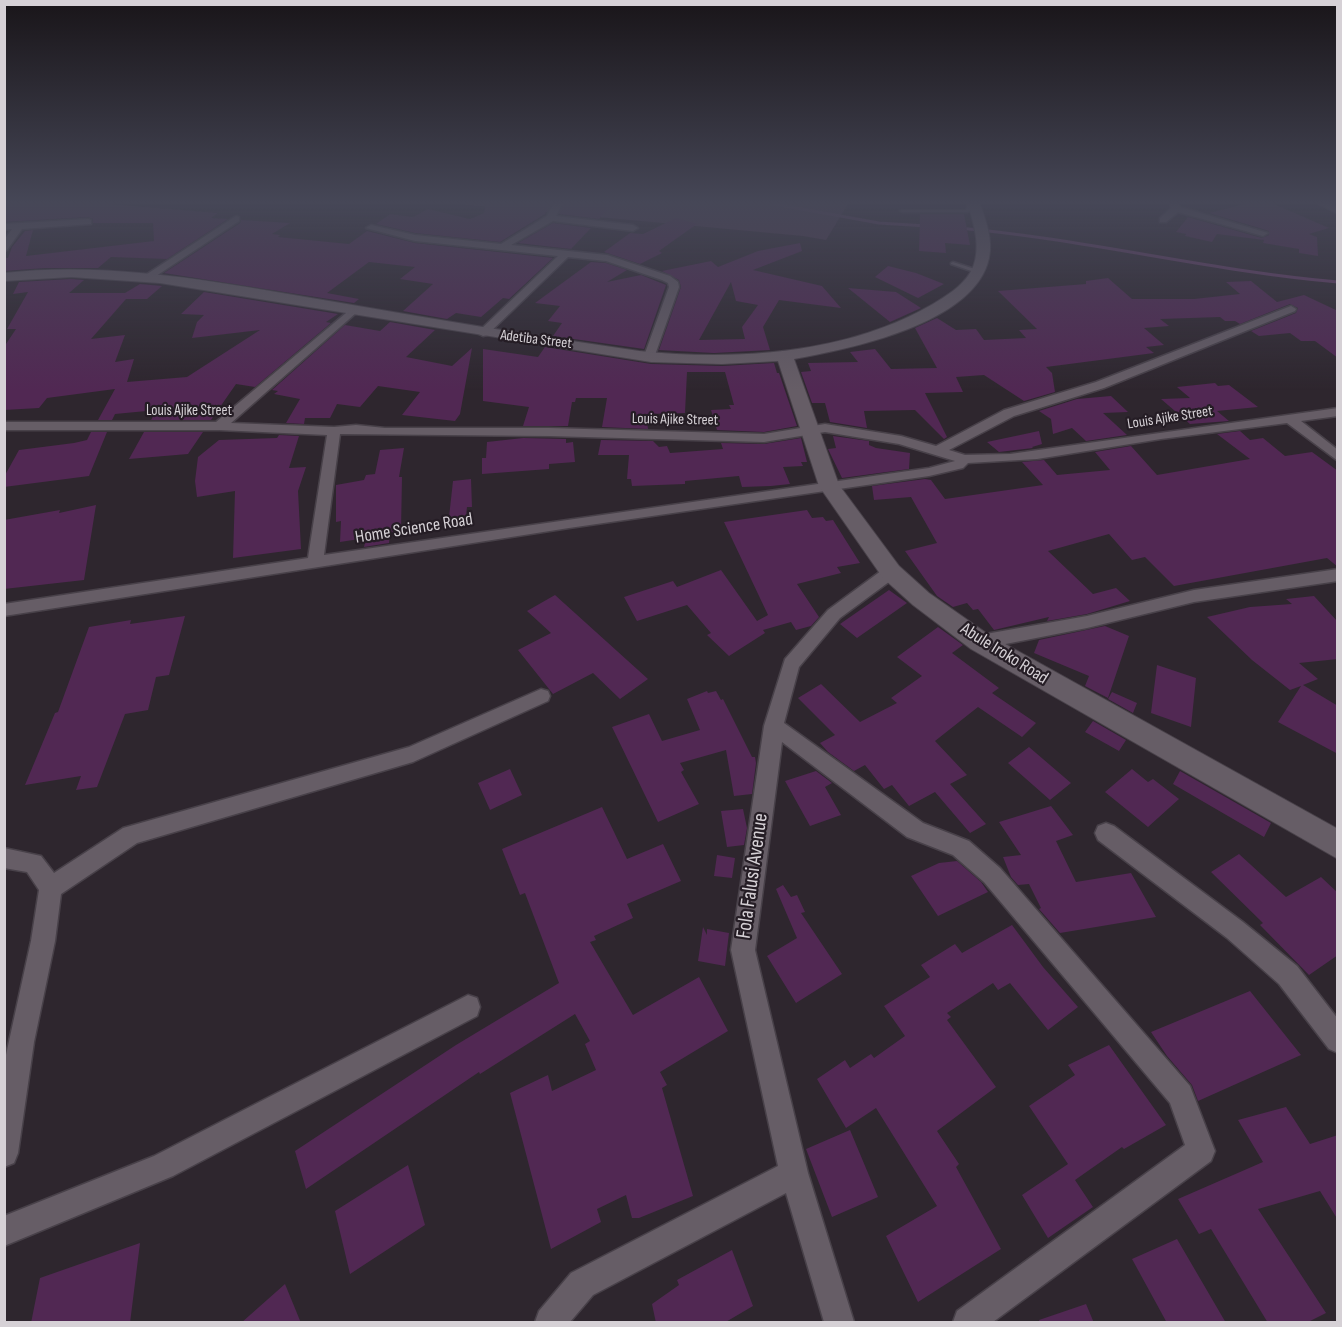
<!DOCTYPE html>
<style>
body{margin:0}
#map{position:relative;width:1342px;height:1327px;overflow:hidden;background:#2e262e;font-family:"Sofia Sans Condensed",sans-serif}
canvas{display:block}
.frame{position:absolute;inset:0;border:6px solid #d6d1d6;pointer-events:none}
</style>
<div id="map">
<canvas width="1342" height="1327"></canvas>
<div class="frame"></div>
</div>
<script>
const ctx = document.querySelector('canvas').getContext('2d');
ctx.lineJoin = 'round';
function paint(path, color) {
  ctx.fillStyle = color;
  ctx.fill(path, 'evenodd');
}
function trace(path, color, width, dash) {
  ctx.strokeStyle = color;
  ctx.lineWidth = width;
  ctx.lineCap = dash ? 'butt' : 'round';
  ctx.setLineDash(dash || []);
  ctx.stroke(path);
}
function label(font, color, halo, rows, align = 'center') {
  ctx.font = font + ' "Sofia Sans Condensed",sans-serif';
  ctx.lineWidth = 4.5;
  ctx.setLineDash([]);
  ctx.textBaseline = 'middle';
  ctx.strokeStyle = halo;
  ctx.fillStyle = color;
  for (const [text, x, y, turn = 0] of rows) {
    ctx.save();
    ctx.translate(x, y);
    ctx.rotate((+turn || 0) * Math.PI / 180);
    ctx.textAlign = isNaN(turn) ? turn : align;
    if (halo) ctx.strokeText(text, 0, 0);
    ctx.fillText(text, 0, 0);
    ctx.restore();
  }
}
const green = new Path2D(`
 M457,204H848L826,240L803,236Z`);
const stream = new Path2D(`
 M774,204L879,223L927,226
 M958,228C1086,239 1210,271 1338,282`);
const building = new Path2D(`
 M4,204H111L218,213L211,218L228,219L167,259L111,257L98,268H45L4,271V258H8L12,247L25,231L33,230L26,256L154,241L153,223H93V219L88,217L4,222Z
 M485,204H550L545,214L500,242L415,233L376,224L390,214L413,217L428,209L470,219L484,213Z
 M564,204H613L599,219L559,214Z
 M1244,204H1274L1329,228L1309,234L1317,237L1318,256L1299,253V249L1263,243L1264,240L1217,234L1212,242L1185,236L1186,234L1176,232L1188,217L1262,238L1269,235V231L1209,213Z
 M920,214H964L970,245L945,243L946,253L919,251Z
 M676,218L697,224L659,251L662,253L640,264L604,252L630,233L643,234Z
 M241,220L290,223L272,234L280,235L278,237L349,244L367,231L415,243L553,258L509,299L503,298L481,317L456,313L447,319L403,311L433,284L400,279L415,267L369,262L327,293L359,299L354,303L164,273L240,223Z
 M553,223L591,228L571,249L518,243Z
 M800,243L802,251L753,270L822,286L841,308L779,300L763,327L770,350L714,353L659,350L681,287L679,280L662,271L711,261L718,267L758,251ZM731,282L736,301L758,305L742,327L745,339L699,340Z
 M591,262L606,263L627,270L607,282L641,275L666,285L644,349L553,336L562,323L548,321L560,306L535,303Z
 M888,266L916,273L944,284L918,298L875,277Z
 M1108,278L1132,299H1194L1240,294L1226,282L1251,281L1277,302L1304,295L1338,311V358L1315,341H1301L1290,333L1259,336L1251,331L1296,313L1298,308L1290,304L1240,324L1235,321H1225L1220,317L1160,319L1169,326L1144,328L1164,345L1146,347L1154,353L1046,367L1052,373L1055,392L1024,401L984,375L956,377L963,392L925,393L947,437L944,439L915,410L864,411L867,428L830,422L825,403H812L801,372L811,371L808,363L858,362L850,352L875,349L891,369L937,368L915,328L937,318L956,330L976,329L984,340L1026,338L1019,330L1037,329L998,291L1086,284V281Z
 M71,279L84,280L69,293H125L140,284L162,286L147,299H126L91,339L125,335L115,362L134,359L127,382L187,377L260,330L192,338L197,322L204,315L181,314L204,292L338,314L326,322L331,323L255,387L236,384L211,420H151L157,410L115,414L112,420H98L115,389L47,398L39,408L4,410V347L16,329H7L28,292L13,294L19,282Z
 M848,288L896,292L921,308L890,322Z
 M390,322L435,330L406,357L452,366L472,348L460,414L455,421L402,415L420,392L378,386L360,407L337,404L330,418H305L304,424L286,423L300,399L274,394L278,391L272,390L345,325L380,331Z
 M545,347L651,364L722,366L774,363L777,373H779L797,426L764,432L717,430L711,410L731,409L729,405H734L725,372H687L685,413L646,414L648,429L602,427L607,398H576L575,402H572L568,426H523L529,407L483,401V349L538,357Z
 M1215,383L1218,386L1229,385L1258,407L1217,411L1229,421L1190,424L1161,399L1190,398L1177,387Z
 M1111,396L1128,412L1103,413L1127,435L1086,441L1072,428L1053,434L1051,419L1039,411L1077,399Z
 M1039,431L1042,444L1032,447L1033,448L999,452L987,442Z
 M1240,431L1250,440L1263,438L1285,456L1312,452L1338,471V567L1327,558L1174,586L1145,557L1132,560L1109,534L1048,551L1093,594L1116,588L1130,601L1087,614L1047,621L1049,617L994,630L978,609L973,610L967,603L953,607L937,596L905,551L937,543L911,497L874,500L872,486L925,479L931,480L945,499L1043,485L1022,462L1044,460L1057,475L1110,470L1095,452L1131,446L1157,475L1250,459L1217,434Z
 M91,432H107L89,476L4,487V477L19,450L74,443L87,440Z
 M144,432H203L188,454L129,459Z
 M279,435L299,436L289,468L306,467L298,491L301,549L233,558L235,491L197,497L195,481L198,457L219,440L277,438Z
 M833,436L869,441V445L876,448L910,453L909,469L842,478L828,449L836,448Z
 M523,438L566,439V443L573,442L575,462L549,464V469L482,474V458H486L487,442Z
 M801,438L807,462H801L803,466L783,467L790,484L771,486L742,487L739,476L685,481V484L632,486L631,479H627L629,455H598L601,440L653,441L659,447L667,446L670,453L723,449L721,443L764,444Z
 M404,448L399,477H402L401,531L390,533L389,543L364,547L366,538L340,542L341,521L336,522V485L364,480L366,475L375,474L380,450Z
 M471,479L472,507H467L465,525L448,526L453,481Z
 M96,505L84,580L4,589V520L60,510L59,513Z
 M807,510L812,518L823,517L826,521L833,520L860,563L837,567L841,573L797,584L819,617L811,626L796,630L791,622L763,630L765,633L729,656L707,635L711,633L687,605L637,621L624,597L673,581L677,587L721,570L757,621L768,615L724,522Z
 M889,590L907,603L857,638L840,624Z
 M555,595L648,679L620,699L593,673L553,694L518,650L551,633L527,611Z
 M1314,596L1338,622V659L1299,663L1318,679L1303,685L1338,706V754L1278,722L1301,686L1290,690L1252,660L1207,617L1250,607L1292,604L1286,599Z
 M185,616L169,675L156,677L148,710L125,714L97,787L76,790L81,776L25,785L55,713L58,712L89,627L131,620L130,624Z
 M1105,626L1129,636L1108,698L1085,686L1089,676L1034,653L1039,640Z
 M938,627L963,645L952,653L999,688L992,693L1036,723L1022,737L978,707L935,741L967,775L950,784L986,824L970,833L935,792L909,806L892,785L884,789L865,765L854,771L828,752L820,743L835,735L798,698L821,684L860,722L897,703L891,698L922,676L897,657Z
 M1157,665L1196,678L1191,727L1151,713Z
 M707,691L708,693L716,691L721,700L723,699L752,757H755L756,763L752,794L734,796L726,750L680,763L684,770L681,772L699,804L658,822L612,727L649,714L662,741L700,730L687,699Z
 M1112,692L1137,703L1133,713L1108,699Z
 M1093,721L1126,740L1119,751L1085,732Z
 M1029,747L1071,783L1050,800L1008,763Z
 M510,769L522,795L490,810L478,783Z
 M1132,769L1148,782L1153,779L1179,799L1148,827L1105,792Z
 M816,771L832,783L825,787L841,815L810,826L785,781Z
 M1180,771L1271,823L1264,837L1173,784Z
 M1051,806L1073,835L1056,841L1076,882L1131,873L1156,917L1060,933L1039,909L1041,908L1029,884L1018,885L1011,877L1003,857L1021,855L999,822Z
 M602,807L627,859L663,844L681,881L627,904L633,918L594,936L596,940L590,942L633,1015L699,977L728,1031L660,1072L667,1085L662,1088L693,1196L639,1218H632L626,1195L597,1209L601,1222L551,1249L510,1093L548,1075L552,1091L596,1070L585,1044L590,1041L575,1014L480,1074L479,1072L306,1189L295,1151L456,1045L559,983L525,893L520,895L502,849Z
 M743,809L747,828L744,845L727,847L721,811Z
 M1239,854L1286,897L1321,877L1338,893V955L1309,975L1260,925L1263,923L1211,872Z
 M717,855L735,858L732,878L714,876Z
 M957,861L981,882L988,892L938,916L911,876L939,863Z
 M783,885L791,897L797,895L805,912L801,913L842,974L796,1003L767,956L797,938L776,889Z
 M1012,925L1043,967L1078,1007L1048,1030L1010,983L998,990L993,983L947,1013L951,1017L947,1020L996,1087L937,1131L959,1164L956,1167L1001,1249L918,1302L886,1236L937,1206L876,1108L846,1128L817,1079L845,1060L850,1068L871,1054L874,1058L905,1036L884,1006L930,977L921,965L955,944L962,953Z
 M703,927L707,935V929L729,933L725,966L698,961Z
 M1250,991L1301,1055L1198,1101L1192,1085L1167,1056L1151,1032Z
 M1109,1045L1166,1125L1124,1149L1122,1147L1075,1180L1093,1207L1048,1238L1022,1195L1068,1164L1029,1106L1075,1075L1068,1065Z
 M1286,1107L1310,1144L1338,1135V1220L1320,1191L1258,1209L1326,1313L1306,1323H1268L1211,1229L1199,1234L1178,1199L1263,1162L1238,1120Z
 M850,1130L878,1197L832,1217L806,1149Z
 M408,1165L425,1225L350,1274L335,1211Z
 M1177,1239L1226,1323H1167L1132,1259Z
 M140,1243L130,1323H31L40,1278Z
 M732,1250L753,1306L724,1323H656L652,1304L679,1285L677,1280Z
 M285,1284L301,1323H241Z
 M1086,1304L1094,1323H1040L1039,1320Z`);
const lane = new Path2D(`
 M968,204H972L970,211L968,212H902L900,211L902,210H966Z
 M953,262L981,271L982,272L977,273L951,264V263Z`);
const street = new Path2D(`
 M553,204H562L556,216L633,225L638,228L633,231L553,221L511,245L607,255L670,276L678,282L679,287L654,358H646L644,356L669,287L668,283L662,280L606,261L568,257L487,335L483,336L477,333L479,331L558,256L415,241L366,228L371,225L415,235L501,244L547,216Z
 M1170,204H1178L1180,207L1268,233L1263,236L1178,212L1166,222H1160V218L1171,208Z
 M1319,204H1331L1338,207V214Z
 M236,216L239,217V221L150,280L141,278Z
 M88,219L91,220V224L22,229L7,250L4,251V240L12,229L4,230V224Z
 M1291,306L1296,309L1295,311L1104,388L1014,416L949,450L965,455L1010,454L1338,408V416L1301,421L1338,450V461L1287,423L1161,439L1037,459L968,463L963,468L929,476L569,528L4,616V604L308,558L327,435L219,430H4V422H216L352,308L357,311L356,313L231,423L334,427L356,425L385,428H549L764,434L825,424L901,436L936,446L1004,410L1096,382ZM825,432L899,444L955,461L929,468L324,555L340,434L549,436L764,442Z
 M891,566L897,568L899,572L897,576L840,618L799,667L784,723L923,823L969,841L1000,868L1190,1086L1215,1151L1211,1161L993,1322H953L957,1311L1185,1145L1170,1103L984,882L953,855L907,837L782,742L755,950L808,1173L854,1322H824L786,1193L593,1295L570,1322H535L539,1311L571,1273L778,1166L731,950L764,726L785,659L828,610L885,568Z
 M1338,569V581L1194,602L1087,628L980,649L974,647L971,642L974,637L980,635L1087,616L1194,590Z
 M541,689L548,691L550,696L548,701L413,762L137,843L61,894L55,941L34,1042L18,1153L14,1163L4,1167V1064L31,941L39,890L27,872L4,868V848L41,856L54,873L123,828L409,747Z
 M1106,823L1114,826L1243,922L1297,966L1338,1019V1053L1329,1049L1279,984L1227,938L1098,840L1095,833L1098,826Z
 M468,995L477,998L480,1007L477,1016L173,1176L4,1246V1216L154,1156Z`);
const secondary = new Path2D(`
 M968,204H980C986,221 993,240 989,258C975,324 849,349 794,359L839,485L899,566L929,593L989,635L1338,829V859L971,649L913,605L883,578L819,486L778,361L722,364L651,362L160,283L71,277L4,281V273C114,261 222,283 329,301C432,319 536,336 639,351C737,361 847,354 933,304C948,295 966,284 973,267C981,246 974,225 968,204Z`);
const farStreetnames = [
 ["Adetiba Street",536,340,7],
 ["Louis Ajike Street",189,411],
 ["Louis Ajike Street",1170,418,-9],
 ["Louis Ajike Street",675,420,1]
];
const streetNames = [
 ["Home Science Road",414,529,-9],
 ["Abule Iroko Road",1004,654,32]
];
const nearStreetnames = [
 ["Fola Falusi Avenue",753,876,-82]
];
paint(green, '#503750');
trace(stream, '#6a3f6b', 3);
paint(building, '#512853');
trace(lane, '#484149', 3);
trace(street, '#484149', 3);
trace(secondary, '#484149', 2);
paint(lane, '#665d66');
paint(street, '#665d66');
paint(secondary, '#665d66');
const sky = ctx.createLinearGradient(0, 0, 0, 390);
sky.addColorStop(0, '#191519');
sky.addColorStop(0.52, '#464757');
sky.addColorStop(1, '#46475700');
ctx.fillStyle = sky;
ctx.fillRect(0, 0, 1342, 390);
label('15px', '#d6d1d6', '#251d25', farStreetnames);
label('18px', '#d6d1d6', '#251d25', streetNames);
label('21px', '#d6d1d6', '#251d25', nearStreetnames);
</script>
